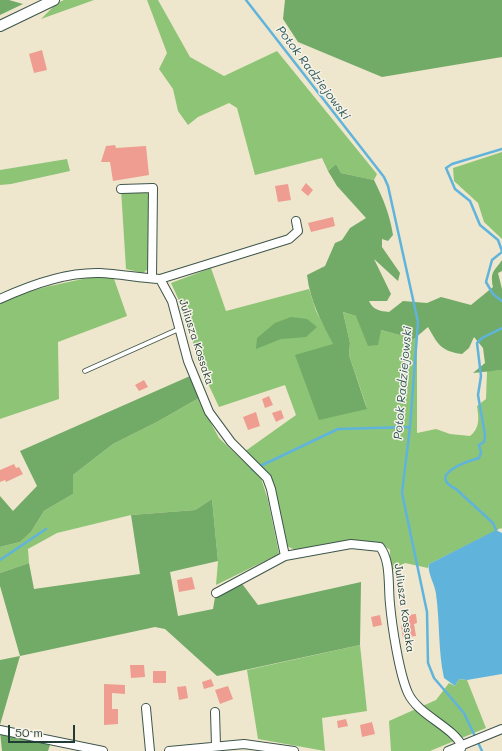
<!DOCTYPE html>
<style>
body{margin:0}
#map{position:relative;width:502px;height:751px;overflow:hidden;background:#eee7cd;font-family:Mali,sans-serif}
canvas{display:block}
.scale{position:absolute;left:8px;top:725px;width:67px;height:18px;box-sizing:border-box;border:2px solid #1f3d34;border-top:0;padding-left:5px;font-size:12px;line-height:14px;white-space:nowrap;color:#1f3d34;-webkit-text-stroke:3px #f7f3e8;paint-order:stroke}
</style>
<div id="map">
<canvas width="502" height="751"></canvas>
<div class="scale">50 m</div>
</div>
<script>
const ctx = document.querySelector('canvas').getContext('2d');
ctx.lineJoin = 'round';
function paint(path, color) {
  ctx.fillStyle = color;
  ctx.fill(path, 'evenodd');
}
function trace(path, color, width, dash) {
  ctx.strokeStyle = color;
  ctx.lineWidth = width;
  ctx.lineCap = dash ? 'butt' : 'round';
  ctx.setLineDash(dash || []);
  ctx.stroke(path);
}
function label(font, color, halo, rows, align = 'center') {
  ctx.font = font + ' Mali,sans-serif';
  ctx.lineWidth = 3;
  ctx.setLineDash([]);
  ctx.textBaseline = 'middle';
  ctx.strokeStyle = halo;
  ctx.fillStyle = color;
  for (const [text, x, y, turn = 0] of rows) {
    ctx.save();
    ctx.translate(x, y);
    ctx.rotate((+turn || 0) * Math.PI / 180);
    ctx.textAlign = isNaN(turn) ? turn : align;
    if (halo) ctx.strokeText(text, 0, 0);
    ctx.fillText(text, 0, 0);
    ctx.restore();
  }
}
const green = new Path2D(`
 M64,0H94L41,19L57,3Z
 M147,0H158L190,57L224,76L277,51L377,174L374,180L341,173L336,164L328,171L322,158L255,175L237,108L229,103L198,117L188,125L178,111L173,89L159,69L167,53Z
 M502,152V239L484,222L478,203L454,181L453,168Z
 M67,159L70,171L11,184L0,185V170Z
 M121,189L148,191V269L143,273L126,269Z
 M211,268L226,311L309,289L316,311L367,408L349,355L350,343L343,312L356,316L381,330L414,339L417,336V433L436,429L450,434L470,436C480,428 479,418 477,406L486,399L487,371L502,370V529L501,528L429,564L428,568L405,563L390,571V550L382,544L295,550L287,546L272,480L244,452L296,415L285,385L219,407L197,360L187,318L171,283Z
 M98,276H113L127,316L58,342L59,399L0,419V303C30,288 65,283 98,276Z
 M199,398V401L219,438L261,478L268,500L279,554L216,585L218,561L212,499L195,510L131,515L57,533L28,549L29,563L0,573V547L20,542L31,532L44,511L73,494V475L113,444L157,422Z
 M360,645L367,711L322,718L325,751L258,739L247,670Z
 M459,679L467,680L486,728L430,751H391L389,721L436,700L449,683L455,686Z`);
const forest = new Path2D(`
 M0,0H9L23,4L0,15Z
 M285,0H502V57L382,77L298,42L283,19Z
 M336,164L341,173L374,180C383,198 390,215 393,235L388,241L382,239V247L400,273L398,281L374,259L391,294L387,301H369C373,310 380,311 389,312L403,301L427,303L441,297L471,305L493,287C490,271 494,272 502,260V271L498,273L502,289V370L473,373L485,363L483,348L474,337L469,348L462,354C440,351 438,344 428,327L414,339L381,330L378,345L368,346L356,316L343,312L350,343L349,355L367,409L319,420L295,355L333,344C321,321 310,301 307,275L325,266L335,243L342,240L350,228L366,218L337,186L328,171Z
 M291,317L307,319L317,327L306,337L281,339L256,349L257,338L275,323Z
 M190,376L199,398L157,422L113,444L73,475V494L44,511L31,532L20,542L0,547V496L13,511L37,486L20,451Z
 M212,499L218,561L170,572L178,616L213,609L215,597L240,581L258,605L361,582L360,645L217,676L165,629L155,627L20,656L0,725V660L20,656L0,586V573L29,563L34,589L140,574L131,515L195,510Z
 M0,732L50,745L48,751H2Z`);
const water = new Path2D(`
 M496,530L502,533V674L467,680L459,679L455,686L444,678C438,651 440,622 436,594C435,584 427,573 429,564Z`);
const stream = new Path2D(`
 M246,0L384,177L388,186L418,322L410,427L402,493L427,612L428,663L434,678L464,713L482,751
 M502,149L452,164L446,168L455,189L470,201L480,225L498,240L502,251
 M502,252L492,260L486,282L493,294L502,301
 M252,470L338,429L410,427
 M496,530L493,523L456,489C427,475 465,462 479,458L481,453L479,445L484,442L485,435L478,395L481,376L477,343L482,338L502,328
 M0,560L46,529`);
const building = new Path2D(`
 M42,50L47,70L34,73L29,54Z
 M115,145L116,148L146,146L149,175L113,181L110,162H101L106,146Z
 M306,183L313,190L308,196L301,190Z
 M288,184L291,200L278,202L275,186Z
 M333,217L335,226L311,232L308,223Z
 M144,380L148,387L139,391L135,385Z
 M269,396L273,405L265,408L262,399Z
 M281,410L284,418L276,422L272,413Z
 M256,412L260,426L248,430L243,417Z
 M14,464L16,468L19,467L23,474L6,482L5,480L0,482V470Z
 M192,577L195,589L179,592L177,580Z
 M416,614L417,623L414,624L416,636L403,638L401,625L409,624L407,615Z
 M380,615L382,625L373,627L371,617Z
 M130,665H144L145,677L131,678Z
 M153,671H166V683H153Z
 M211,679L214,686L204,689L202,682Z
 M104,684L125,685V694L112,693V709H118V724L104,725Z
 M186,686L188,698L179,700L177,687Z
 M228,686L233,699L220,704L215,690Z
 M346,719L348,726L338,728L337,721Z
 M372,722L375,734L362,737L360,725Z`);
const service = new Path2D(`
 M85,371L179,329`);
const minor = new Path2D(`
 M121,189L153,188L152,278
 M160,279L289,239L298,231L296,221
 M0,299C30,285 65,272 100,273C120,274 140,278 160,279L172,301L188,361L209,412L231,442L267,478L271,489L285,556L351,544L380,547C391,561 388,586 390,604C392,626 399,673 408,693C418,715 452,726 462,746L460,751
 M216,593L285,556
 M146,708L150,751
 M215,712L216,746
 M0,730L103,751
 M169,751L244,744L294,751
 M448,751L502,729`);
const tertiary = new Path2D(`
 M0,26L54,0`);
const streetNames = [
 ["Juliusza Kossaka",196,342,72],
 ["Juliusza Kossaka",404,608,82]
];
const waterNames = [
 ["Potok Radziejowski",313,73,53],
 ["Potok Radziejowski",403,383,-85]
];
paint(green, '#8ec476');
paint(forest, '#72aa67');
paint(water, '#60b4dc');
trace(stream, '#60b4dc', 2.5);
paint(building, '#ee9d90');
trace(service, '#3e564b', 5.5);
trace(minor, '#3e564b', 10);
trace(tertiary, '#3e564b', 12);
trace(service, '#fff', 4);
trace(minor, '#fff', 8);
trace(tertiary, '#fff', 10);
label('11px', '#1f3d34', '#f7f3e8', streetNames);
label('italic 12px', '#2f5b5e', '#f7f3e8', waterNames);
</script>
